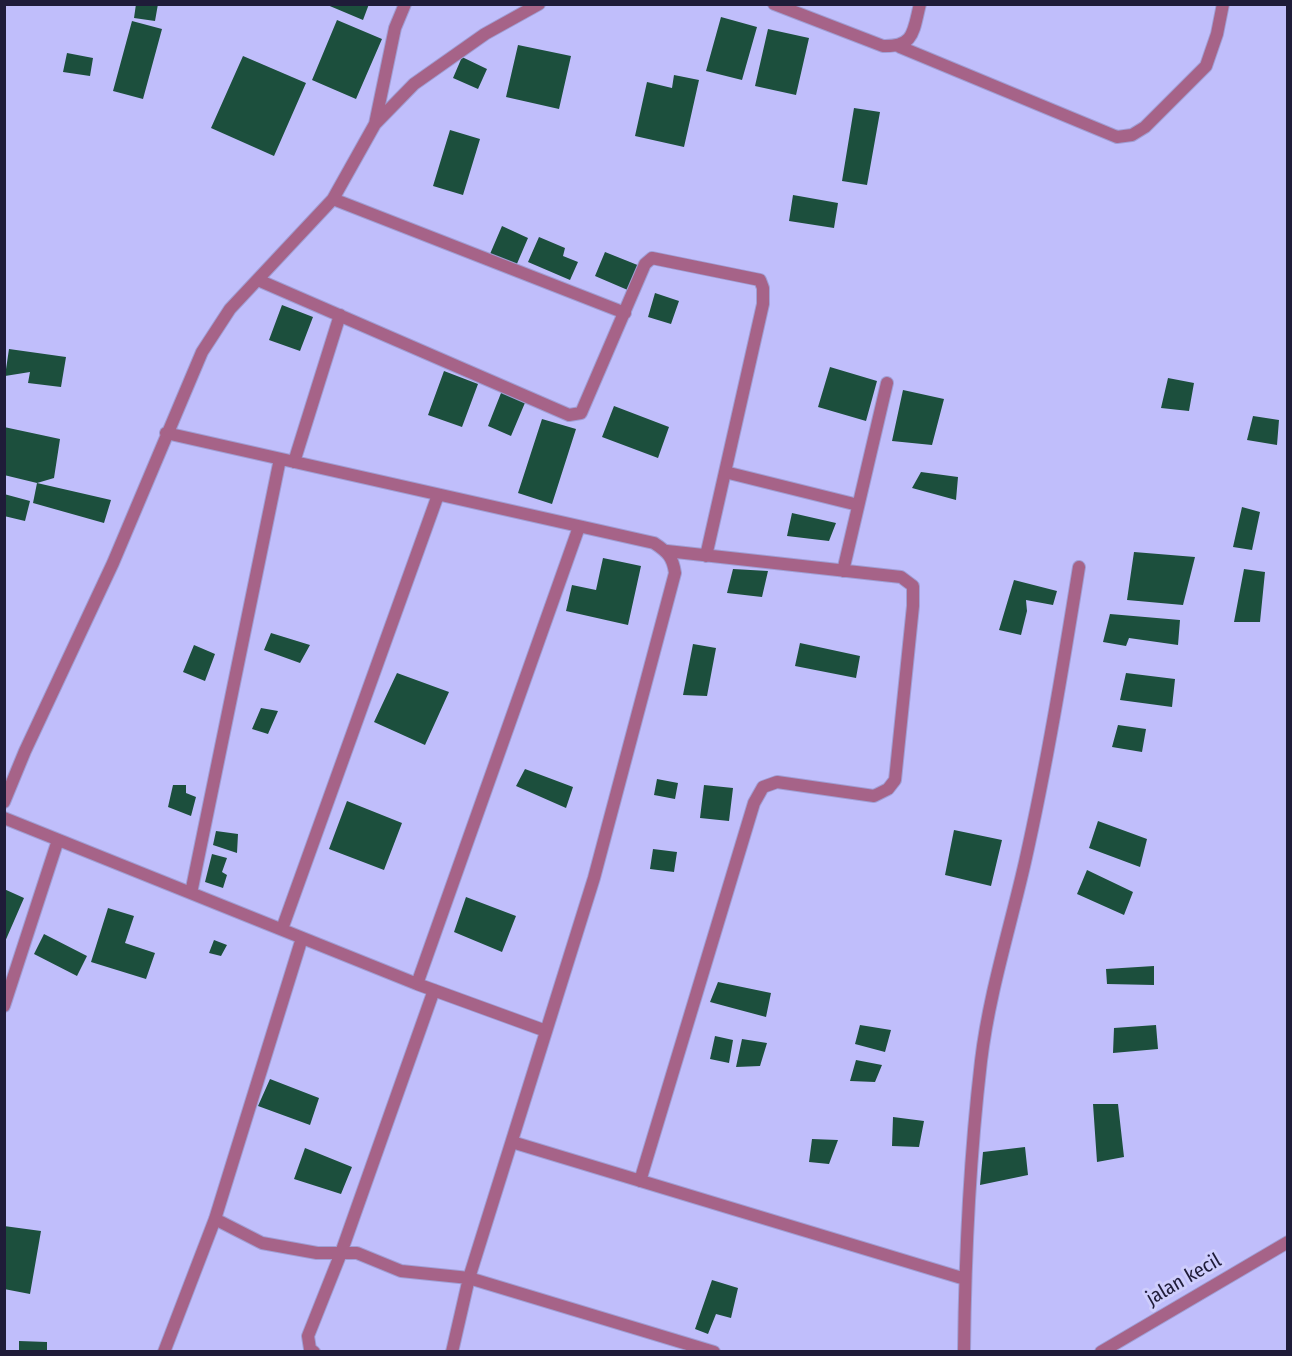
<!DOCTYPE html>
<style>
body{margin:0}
#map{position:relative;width:1292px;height:1356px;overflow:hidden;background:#c0befb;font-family:"Fira Sans Condensed",sans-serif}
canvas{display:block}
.frame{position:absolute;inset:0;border:6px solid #1f1c39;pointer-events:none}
</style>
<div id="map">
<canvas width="1292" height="1356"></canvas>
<div class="frame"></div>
</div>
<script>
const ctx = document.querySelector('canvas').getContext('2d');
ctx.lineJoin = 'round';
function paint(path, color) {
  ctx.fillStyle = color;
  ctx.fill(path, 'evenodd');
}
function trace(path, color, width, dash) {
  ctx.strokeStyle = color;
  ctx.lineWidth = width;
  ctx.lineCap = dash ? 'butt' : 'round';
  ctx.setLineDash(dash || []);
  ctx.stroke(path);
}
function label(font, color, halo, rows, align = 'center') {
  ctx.font = font + ' "Fira Sans Condensed",sans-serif';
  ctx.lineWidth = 6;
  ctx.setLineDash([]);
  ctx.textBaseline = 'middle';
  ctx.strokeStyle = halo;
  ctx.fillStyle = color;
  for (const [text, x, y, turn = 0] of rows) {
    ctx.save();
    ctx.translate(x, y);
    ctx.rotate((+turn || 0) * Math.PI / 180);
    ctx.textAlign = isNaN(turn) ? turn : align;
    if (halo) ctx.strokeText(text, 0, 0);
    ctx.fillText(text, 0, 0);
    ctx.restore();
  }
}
const building = new Path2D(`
 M136,4H158L155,21L134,18Z
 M325,4H369L363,20Z
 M721,17L757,27L742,80L706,71Z
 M337,20L382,39L356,99L312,80Z
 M132,21L162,29L143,99L113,91Z
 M768,29L809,38L796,95L755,86Z
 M518,45L571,56L559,109L506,97Z
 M67,53L93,58L90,76L63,72Z
 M243,56L306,83L274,156L211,128Z
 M462,57L487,69L478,89L453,78Z
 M674,75L699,80L684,147L635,136L647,82L672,88Z
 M854,108L880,112L867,185L842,181Z
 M450,130L480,139L463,195L433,186Z
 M793,195L838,203L834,228L789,221Z
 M502,226L528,238L516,266L490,254Z
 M539,237L565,248L563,256L578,262L570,280L528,262Z
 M605,252L640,266L630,291L595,276Z
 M655,293L679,301L671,324L648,317Z
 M282,305L313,317L300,351L269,340Z
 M9,349L66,357L61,387L28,383L30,372L5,376Z
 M830,367L877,381L866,421L818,407Z
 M444,371L478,384L462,427L428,415Z
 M1168,378L1194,383L1189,411L1161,408Z
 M503,388L527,398L511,436L488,426Z
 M903,390L944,399L932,445L892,441Z
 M614,406L669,427L658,458L602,437Z
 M1253,416L1279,420L1277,445L1247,440Z
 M542,419L576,429L552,504L518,493Z
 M4,427L60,439L54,478L37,483L4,475Z
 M921,472L958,477L956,500L912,488Z
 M37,483L111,500L104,523L33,503Z
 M4,494L30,501L25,521L4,516Z
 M1242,507L1260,512L1252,550L1233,547Z
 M792,513L836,523L829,541L787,536Z
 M1134,552L1195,557L1183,605L1127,600Z
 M603,558L641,566L628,625L566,611L572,585L596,590Z
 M733,569L768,571L762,597L727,593Z
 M1244,569L1265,572L1260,622H1234Z
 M1014,580L1057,591L1053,605L1026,600L1027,611L1021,635L999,630Z
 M1110,614L1180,620L1178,645L1129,638L1126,646L1103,642Z
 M271,633L310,645L300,663L264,650Z
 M800,643L860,656L856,678L795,666Z
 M693,644L716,648L707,696L683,695Z
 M194,645L215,654L205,681L183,672Z
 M397,673L449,692L425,745L374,722Z
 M1126,673L1175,679L1172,707L1120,700Z
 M261,708L278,711L268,734L252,729Z
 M1118,725L1146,729L1142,752L1112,747Z
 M525,769L573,787L566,808L516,786Z
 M657,779L678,783L675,799L654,795Z
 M173,785H186V793L196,797L191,816L168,807Z
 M704,785L733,788L729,821L700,818Z
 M347,801L402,823L384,870L329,849Z
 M1098,821L1147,839L1140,867L1089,848Z
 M954,830L1002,840L991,886L945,875Z
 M216,831L238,834L237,853L213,845Z
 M653,849L677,852L674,872L650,869Z
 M212,854L227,858L222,872L227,875L223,888L205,882Z
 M1087,870L1133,892L1124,915L1077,894Z
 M4,889L24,898L4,944Z
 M466,897L516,916L502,952L454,932Z
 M108,908L134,916L125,943L155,953L146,979L91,962Z
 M44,934L87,956L77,976L34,954Z
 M214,940L227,945L221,956L209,953Z
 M1154,966V985L1107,984L1106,969Z
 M718,982L771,993L766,1017L710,1002Z
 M860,1025L891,1030L885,1052L855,1044Z
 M1156,1025L1158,1049L1113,1053L1114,1028Z
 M715,1036L733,1040L729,1063L710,1059Z
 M742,1039L767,1043L760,1066L736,1067Z
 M856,1060L882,1065L875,1082L850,1081Z
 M270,1079L319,1098L310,1125L258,1106Z
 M1093,1104H1118L1124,1157L1097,1162Z
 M893,1117L924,1121L919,1147L892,1146Z
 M812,1139L838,1140L829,1164L809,1162Z
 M1025,1147L1028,1175L980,1185L983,1152Z
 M305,1148L352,1167L341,1194L294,1179Z
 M4,1226L41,1231L30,1294L4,1289Z
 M712,1280L738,1288L731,1318L716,1314L708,1334L695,1329Z
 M19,1341L47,1342V1352H19Z`);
const minor = new Path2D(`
 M774,4L883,46C915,47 913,31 920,4
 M900,47L1117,137L1132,135L1145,127L1206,66L1217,34L1223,4
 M375,124L395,28L405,4
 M333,199L625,313
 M258,280L569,415L581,413L645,264L652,258L760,280L763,288V304L706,556
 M166,433L654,543C668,552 673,558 675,573L594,878L469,1278L452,1352
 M294,462L340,315
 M725,472L858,505
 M843,571L887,383
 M4,802L25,751L113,563L202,352L230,309L333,199L375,124L414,84L485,34L539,4
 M4,818L417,984L546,1031
 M191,893L280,459
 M282,929L438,495
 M417,984L579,527
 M4,1006L58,840
 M512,1142L965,1279
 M640,1181L754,803L763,787L777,782L874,796L888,789L895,780L913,606V586L901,577L667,551
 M215,1219L262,1243L317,1253H357L401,1271L469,1278L714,1352
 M164,1352L215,1219L302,938
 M314,1352L310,1349L308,1336L341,1253L434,990
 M964,1352C965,1257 970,1155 981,1061C989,994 1010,928 1025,862C1047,764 1063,666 1079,567
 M1101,1352L1288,1242`);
const streetNames = [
 ["jalan kecil",1184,1280,-30]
];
paint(building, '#1c4f3d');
trace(minor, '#a09ed4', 14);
trace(minor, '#a66388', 12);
label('20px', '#1f1c39', '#cecdfc', streetNames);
</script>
